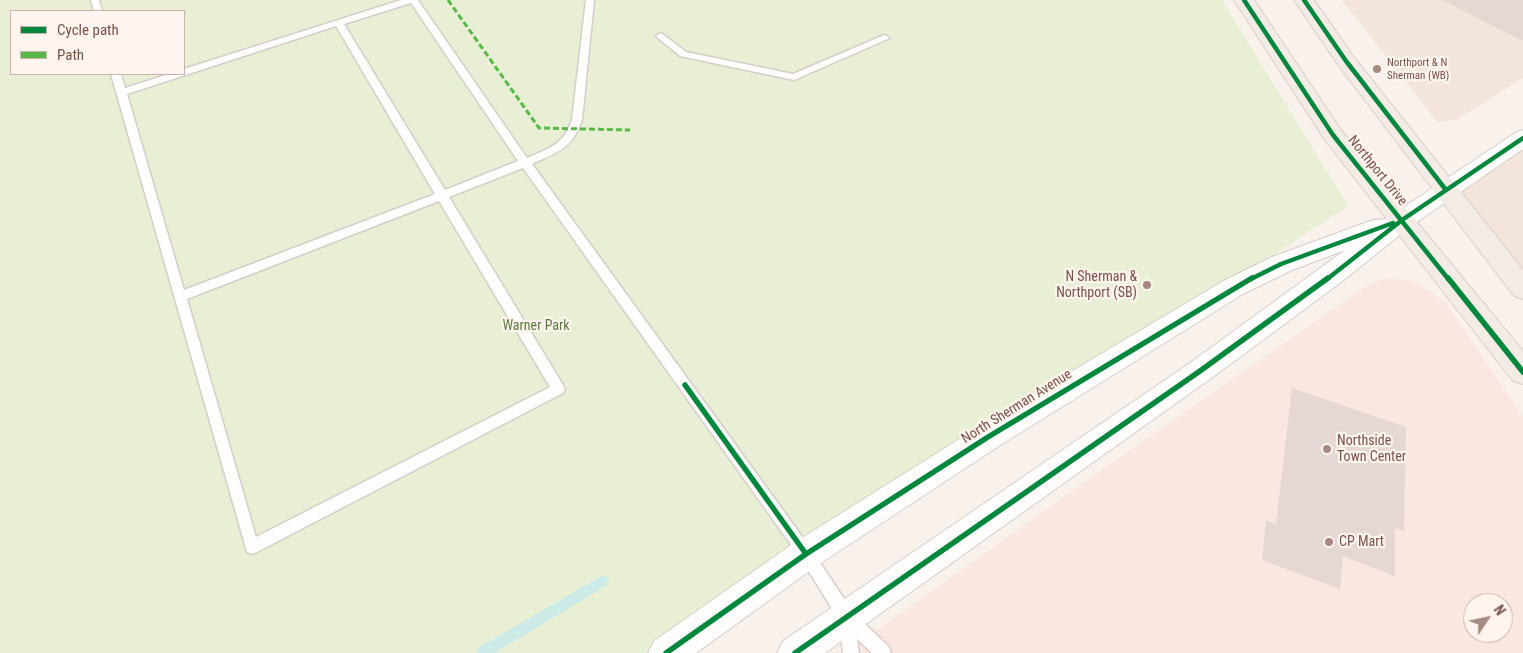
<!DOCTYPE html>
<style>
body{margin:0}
#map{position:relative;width:1523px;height:653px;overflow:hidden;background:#f8f1ec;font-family:"Roboto Condensed",sans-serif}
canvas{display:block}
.legend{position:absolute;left:10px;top:10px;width:175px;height:65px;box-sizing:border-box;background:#fff5ee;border:1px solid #c9b3ac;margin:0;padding:6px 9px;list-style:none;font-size:15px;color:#795149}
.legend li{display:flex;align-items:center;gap:10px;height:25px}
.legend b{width:25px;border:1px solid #c9b3ac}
.north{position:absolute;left:1463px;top:593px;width:50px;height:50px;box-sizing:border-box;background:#fff5ee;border:1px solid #c9b3ac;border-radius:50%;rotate:56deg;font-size:14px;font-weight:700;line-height:20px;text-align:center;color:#795149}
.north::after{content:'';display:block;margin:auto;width:18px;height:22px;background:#a58982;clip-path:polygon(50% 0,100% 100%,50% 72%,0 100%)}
</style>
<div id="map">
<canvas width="1523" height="653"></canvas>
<ul class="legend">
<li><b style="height:6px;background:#00873e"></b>Cycle path</li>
<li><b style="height:6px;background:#58b947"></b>Path</li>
</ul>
<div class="north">N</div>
</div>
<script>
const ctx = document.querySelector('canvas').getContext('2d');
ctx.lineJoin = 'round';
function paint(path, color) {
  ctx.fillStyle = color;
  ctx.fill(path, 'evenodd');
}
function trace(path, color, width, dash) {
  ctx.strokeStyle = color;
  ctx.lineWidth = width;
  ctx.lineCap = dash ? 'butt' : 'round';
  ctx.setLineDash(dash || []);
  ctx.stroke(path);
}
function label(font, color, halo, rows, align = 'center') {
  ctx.font = font + ' "Roboto Condensed",sans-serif';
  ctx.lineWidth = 4.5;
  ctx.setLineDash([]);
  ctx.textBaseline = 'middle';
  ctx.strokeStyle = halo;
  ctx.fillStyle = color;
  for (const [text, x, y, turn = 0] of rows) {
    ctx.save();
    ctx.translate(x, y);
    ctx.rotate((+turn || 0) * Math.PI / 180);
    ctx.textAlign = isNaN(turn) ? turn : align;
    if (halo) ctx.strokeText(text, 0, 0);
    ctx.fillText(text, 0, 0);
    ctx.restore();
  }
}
const residential = new Path2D(`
 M1342,0H1523V78L1456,120L1437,122Z
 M1523,138V289L1446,190Z`);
const commercial = new Path2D(`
 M1386,278L1407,280L1419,284L1445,302L1523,417V653H845L1086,481L1369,284ZM1473,603H1503V633H1473Z`);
const green = new Path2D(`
 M0,0H1222L1348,206L668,653H0ZM11,11H184V74H11Z`);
const stream = new Path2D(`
 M603,575L607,577L609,581L607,585L495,653H477L478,648Z`);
const building = new Path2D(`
 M1442,0H1523V41Z
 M1292,388L1406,427L1404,531L1395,528V576L1343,556L1340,589L1262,560L1266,520L1276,524Z`);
const service = new Path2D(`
 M91,0H99L102,11H94Z
 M401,0H418L527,158C550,148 563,145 572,120L586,0H594L582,120C572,149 558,152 532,164L811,549L853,612L889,647L891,653H872L857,639L859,653H843L839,620L801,559L523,168L449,197L563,385L565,389L563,393L257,552L252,554L247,552L111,74H121L125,88L169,74H184V69ZM411,3L518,161L445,190L344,24ZM336,26L435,194L184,290L127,94ZM439,201L550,387L256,537L187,299Z
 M661,33L686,52L793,74L882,36L885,35L890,38L794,80L680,56L658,38L656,36Z`);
const tertiary = new Path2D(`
 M1523,130V149L1411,226L1340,283L1210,379L825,653H777L783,641L1190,363L1345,250L1290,271L1243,294L999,446L818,565L696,653H648L654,641L794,543L977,428L1225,280L1272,257L1373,220L1386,219L1515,133Z`);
const primary = new Path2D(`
 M1234,0H1254L1341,130L1523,351V384L1513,381L1325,140Z
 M1294,0H1314L1353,56L1523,270V299L1514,296L1339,66Z`);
const quiet = new Path2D(`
 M448,0L539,128L630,130`);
const cyclewayFar1 = new Path2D(`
 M1244,0L1333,135L1449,280
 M1304,0L1346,61L1446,190
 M1249,280L1281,264L1393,223
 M1326,280L1402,220L1523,138`);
const cycleway = new Path2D(`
 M1448,278L1523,372
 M685,385L806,554
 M666,653L806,554L988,437L1252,278
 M795,653L1200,371L1328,278`);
const markers = [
 [1377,69,5,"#a58982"],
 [1147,285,5,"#a58982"],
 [1327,449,5,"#a58982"],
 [1329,542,5,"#a58982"]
];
const farPoinames = [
 ["Northport & N",1387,63],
 ["Sherman (WB)",1387,76]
];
const streetNames = [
 ["Northport Drive",1377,171,51],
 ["North Sherman Avenue",1017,407,-32]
];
const poiNames = [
 ["N Sherman &",1137,277,"right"],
 ["Northport (SB)",1137,293,"right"],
 ["Northside",1337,441],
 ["Town Center",1337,457],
 ["CP Mart",1339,542]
];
const parkNames = [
 ["Warner Park",536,326]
];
paint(residential, '#f4e5dc');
paint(commercial, '#fbe7e2');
paint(green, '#e8efd5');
paint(stream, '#ccebe8');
paint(building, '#e5d7d3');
trace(service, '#d7cdc8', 3);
trace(tertiary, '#d7cdc8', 2);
trace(primary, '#dacdc9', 2);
paint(service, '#fefdfc');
paint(tertiary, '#fefdfc');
paint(primary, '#f3ebe5');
trace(quiet, '#58b947', 3, [6, 3]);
trace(cyclewayFar1, '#00873e', 4.5);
trace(cycleway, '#00873e', 5.5);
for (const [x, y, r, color] of markers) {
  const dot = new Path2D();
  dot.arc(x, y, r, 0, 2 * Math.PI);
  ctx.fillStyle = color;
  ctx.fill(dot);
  trace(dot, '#fff5ee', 2);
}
label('11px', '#795149', '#fff5ee', farPoinames, 'left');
label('14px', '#795149', '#fff5ee', streetNames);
label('14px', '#795149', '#fff5ee', poiNames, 'left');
label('14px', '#5a7a3d', '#fff5ee', parkNames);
</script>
